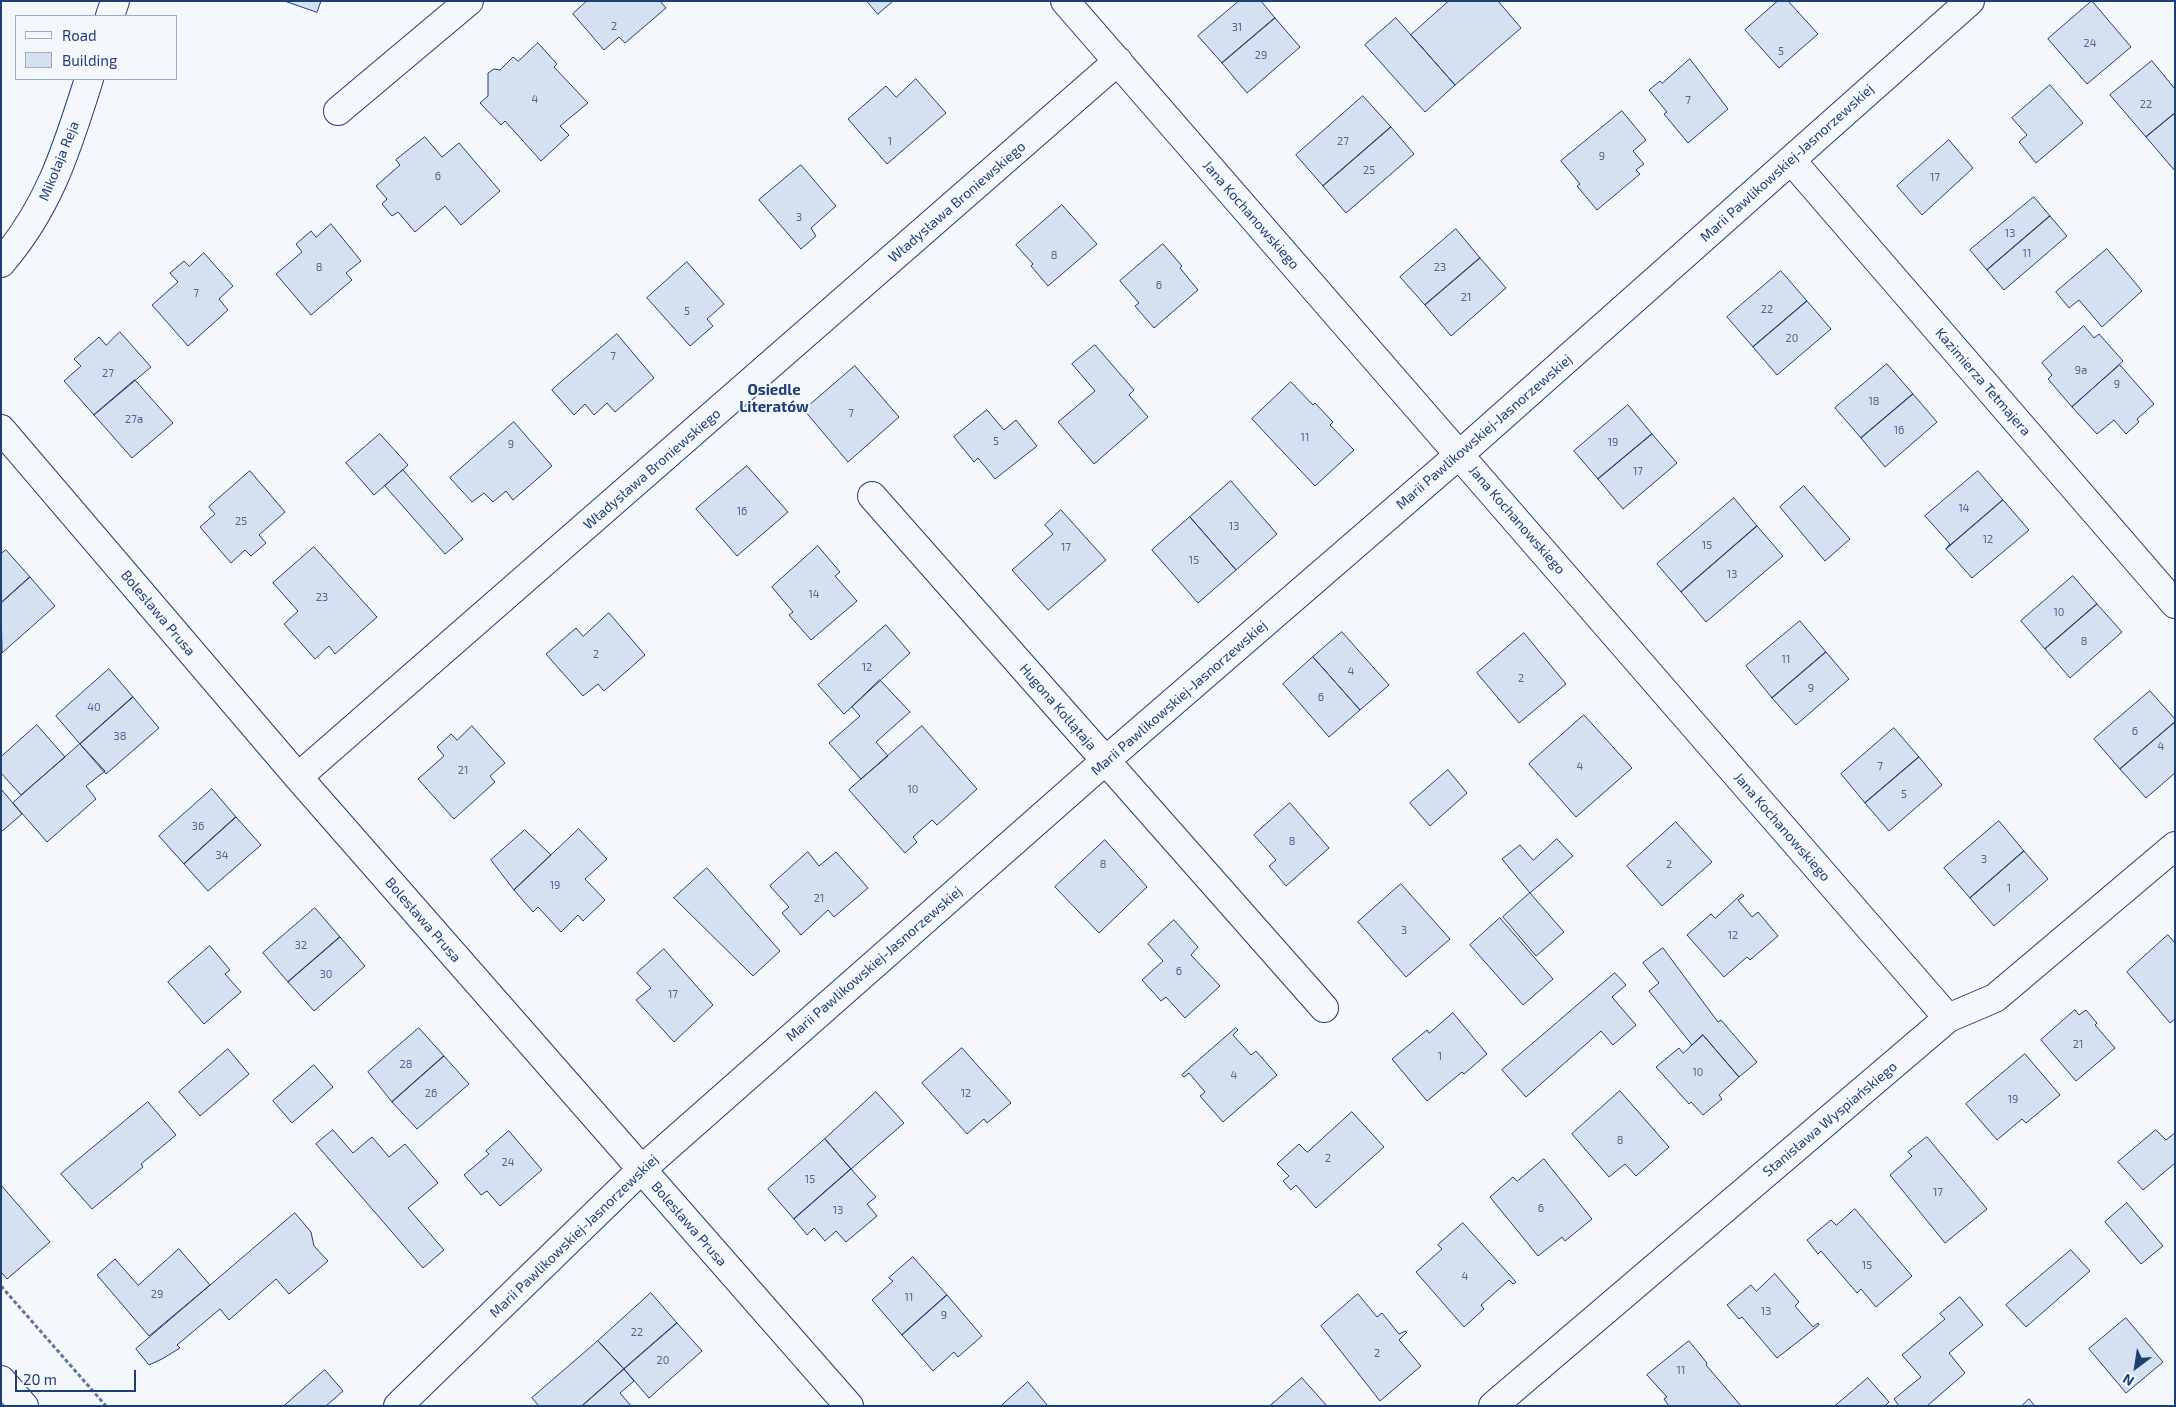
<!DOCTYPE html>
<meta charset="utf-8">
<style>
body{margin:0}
#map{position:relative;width:2176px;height:1407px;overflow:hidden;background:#f4f7fb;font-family:"Exo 2",sans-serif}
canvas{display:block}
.frame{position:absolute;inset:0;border:2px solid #1d3f73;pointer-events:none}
.legend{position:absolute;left:15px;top:15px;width:162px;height:65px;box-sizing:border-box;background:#f4f7fb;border:1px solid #9eadc5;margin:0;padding:6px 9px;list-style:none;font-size:15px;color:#1d3f73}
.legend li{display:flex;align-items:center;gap:10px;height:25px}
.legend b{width:25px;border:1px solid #9eadc5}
.north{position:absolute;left:2111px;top:1342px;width:50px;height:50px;-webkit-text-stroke:4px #f4f7fb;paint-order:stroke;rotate:211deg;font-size:14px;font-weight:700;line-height:20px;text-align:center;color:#1d3f73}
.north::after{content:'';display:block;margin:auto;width:18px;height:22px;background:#1d3f73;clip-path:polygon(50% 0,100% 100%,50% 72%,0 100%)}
.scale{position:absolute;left:15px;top:1370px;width:121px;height:22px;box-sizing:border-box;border:2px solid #1d3f73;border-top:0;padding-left:6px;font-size:15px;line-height:18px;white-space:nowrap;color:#1d3f73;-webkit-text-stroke:4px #f4f7fb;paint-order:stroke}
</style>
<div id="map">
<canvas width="2176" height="1407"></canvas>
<div class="frame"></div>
<ul class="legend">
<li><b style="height:6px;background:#f4f7fb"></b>Road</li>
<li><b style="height:14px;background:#d5e0f0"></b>Building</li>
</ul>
<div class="north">N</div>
<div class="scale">20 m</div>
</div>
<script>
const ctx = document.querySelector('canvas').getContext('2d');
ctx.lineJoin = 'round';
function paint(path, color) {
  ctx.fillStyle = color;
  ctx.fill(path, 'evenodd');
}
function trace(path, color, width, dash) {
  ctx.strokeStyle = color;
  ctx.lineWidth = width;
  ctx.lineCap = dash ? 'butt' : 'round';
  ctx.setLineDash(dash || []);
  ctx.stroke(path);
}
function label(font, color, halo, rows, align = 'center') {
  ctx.font = font + ' "Exo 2",sans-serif';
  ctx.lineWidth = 4;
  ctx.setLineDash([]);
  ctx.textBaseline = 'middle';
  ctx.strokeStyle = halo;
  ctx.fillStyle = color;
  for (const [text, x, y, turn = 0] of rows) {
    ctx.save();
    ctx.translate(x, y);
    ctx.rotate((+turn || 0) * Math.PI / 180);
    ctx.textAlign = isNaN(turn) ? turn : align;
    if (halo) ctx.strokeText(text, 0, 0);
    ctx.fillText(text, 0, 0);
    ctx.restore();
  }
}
const building = new Path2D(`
 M285,1H321L317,12Z
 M587,1H660L666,8L625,43L619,37L604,50L573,14Z
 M867,1H893L878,14Z
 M1239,1H1261L1275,18L1222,63L1198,36Z
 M1449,1H1498L1521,28L1455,85L1411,35Z
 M1778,1H1788L1818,34L1779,68L1745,30Z
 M2092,1L2131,47L2087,84L2048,39Z
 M1275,18L1300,47L1247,93L1222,63Z
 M1396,18L1455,85L1425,112L1365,45Z
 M538,43L557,64L554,67L588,103L560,126L569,135L541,161L505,121L501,125L480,103L488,96V73L494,69L500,70L513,57L518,61Z
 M1690,59L1728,109L1688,143L1664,114L1667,112L1649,90L1660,81L1662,83Z
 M2152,61L2175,89V113L2146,137L2110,95Z
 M916,79L946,113L887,164L848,119L886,86L896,97Z
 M2050,85L2083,123L2036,163L2019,142L2027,135L2012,118Z
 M1363,96L1391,127L1323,186L1296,155Z
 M1622,111L1646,140L1633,151L1644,164L1636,170L1640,174L1597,210L1577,186L1580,184L1561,161Z
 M2175,113V171L2146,137Z
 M1391,127L1414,154L1346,213L1323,186Z
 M425,137L442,157L459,143L500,191L461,225L445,206L415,232L398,212L392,216L382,204L387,199L376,186L400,165L396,160Z
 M1949,140L1973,168L1922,215L1897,186Z
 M801,165L836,206L811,228L816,236L801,249L759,200Z
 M2034,197L2050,216L1987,270L1970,250Z
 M1062,205L1097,244L1048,286L1031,266L1033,264L1016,245Z
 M2050,216L2067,236L2004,290L1987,270Z
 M331,224L361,261L346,273L352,280L311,315L276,274L302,252L296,244L311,231L316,237Z
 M1456,229L1480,258L1425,305L1400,277Z
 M1163,244L1182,266L1180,268L1198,290L1154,328L1135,306L1139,303L1120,281Z
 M2107,249L2142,291L2102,327L2079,300L2069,308L2056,292Z
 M204,253L233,286L219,299L228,310L188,346L152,305L178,282L170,273L184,261L189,266Z
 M1480,258L1506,288L1451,336L1425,305Z
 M687,262L724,304L707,319L713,326L690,346L647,298Z
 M1781,271L1807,301L1753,347L1727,317Z
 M1807,301L1831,329L1777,375L1753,347Z
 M2084,326L2094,338L2099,334L2123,361L2072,407L2048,379L2052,375L2042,363Z
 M120,332L151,367L94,415L64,381L81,366L74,359L99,337L106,345Z
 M617,334L654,378L615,412L607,403L594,415L585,404L574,415L552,390Z
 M1095,345L1134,390L1129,395L1148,417L1094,464L1058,422L1095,391L1072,364Z
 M1887,364L1913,394L1861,438L1835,408Z
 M2120,365L2154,404L2137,419L2139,422L2126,434L2114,420L2097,434L2072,407Z
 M855,366L899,417L848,462L804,410Z
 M135,380L173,423L132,458L94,415Z
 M1291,382L1313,405L1315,403L1333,422L1330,425L1354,450L1315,486L1252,419Z
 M1913,394L1937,422L1885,467L1861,438Z
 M1628,405L1652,434L1598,479L1574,451Z
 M987,410L1004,430L1016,420L1037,446L995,479L978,458L974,462L954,437Z
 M514,422L552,466L513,500L506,491L493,502L484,493L472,502L450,478Z
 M380,434L408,465L374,495L346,463Z
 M1652,434L1677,463L1623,509L1598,479Z
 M747,466L788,512L737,556L696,509Z
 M403,470L463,539L445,554L385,486Z
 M250,471L285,512L259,535L266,543L251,556L245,550L231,563L200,527L215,514L209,507Z
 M1978,471L2003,500L1946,549L1950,544L1925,516Z
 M1231,481L1277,534L1236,570L1190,517Z
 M1804,486L1850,539L1825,561L1780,507Z
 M1734,498L1757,526L1681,592L1657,564Z
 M2003,500L2029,530L1972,578L1946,549Z
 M1061,510L1106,560L1048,610L1012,570L1053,534L1045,525Z
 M1190,517L1236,570L1198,603L1152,550Z
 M1757,526L1783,556L1706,622L1681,592Z
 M818,546L840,572L835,576L857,601L811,640L789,615L793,612L772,587Z
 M314,547L377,617L335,654L329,646L315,659L284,624L298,611L273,583Z
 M6,550L30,577L1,603V554Z
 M2073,576L2097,604L2045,649L2021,621Z
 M30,577L55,606L2,653L1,603Z
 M2097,604L2122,632L2070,678L2045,649Z
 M609,613L645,655L604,691L598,684L583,696L546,654L576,628L583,636Z
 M1800,621L1826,652L1772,698L1746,666Z
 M886,625L910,653L844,714L818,685Z
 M1342,632L1389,685L1360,710L1313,657Z
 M1524,633L1566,684L1519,723L1477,673Z
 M1826,652L1849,679L1796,725L1772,698Z
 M1313,657L1360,710L1329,737L1283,684Z
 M109,669L133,697L80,744L56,716Z
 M880,680L910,712L876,742L888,756L861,779L829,743L860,716L852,707Z
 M2150,691L2175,719V722L2120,769L2094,739Z
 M133,697L159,728L106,774L80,744Z
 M1584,715L1632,768L1576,817L1529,764Z
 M2175,722V773L2146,798L2120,769Z
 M37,725L65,757L21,795L1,773V757Z
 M472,726L505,763L490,776L495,782L454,819L418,779L444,756L437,747L451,734L457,740Z
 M922,726L977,789L937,825L932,820L913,837L917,842L905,853L849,790Z
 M1894,728L1919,757L1865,803L1841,774Z
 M80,744L105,771L86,786L96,799L47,842L13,803Z
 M1919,757L1942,785L1889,831L1865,803Z
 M1448,770L1467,793L1430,826L1410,803Z
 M1,789L22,814L1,832Z
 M212,789L236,817L184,864L159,836Z
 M1290,803L1329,848L1286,886L1269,866L1276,860L1254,835Z
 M236,817L261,845L208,891L184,864Z
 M1999,821L2024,851L1970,898L1944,868Z
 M1676,822L1712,862L1662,906L1627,866Z
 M579,829L607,859L585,879L605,900L583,921L578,915L561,932L538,907L533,912L514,890Z
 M525,830L551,855L514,890L491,860Z
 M1557,839L1573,856L1530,893L1502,859L1520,845L1533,860Z
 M1105,840L1147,887L1099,933L1055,887Z
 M2024,851L2048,879L1994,926L1970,898Z
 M808,852L819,866L836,852L868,888L834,917L828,910L801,935L782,913L789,907L770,886Z
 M707,868L780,951L753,976L674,898Z
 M1401,884L1450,939L1406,977L1358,922Z
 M1530,893L1564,932L1536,956L1503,917Z
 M1742,894L1744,896L1738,900L1752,917L1758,912L1778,936L1750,960L1747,957L1724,977L1687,935L1711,914L1715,918Z
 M315,908L340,937L288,982L263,953Z
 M1500,918L1553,979L1523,1005L1470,945Z
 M1174,920L1198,947L1191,955L1220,986L1185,1018L1166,997L1161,1001L1142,980L1163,961L1148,944Z
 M2168,935L2175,943V1019L2170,1023L2127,972Z
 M340,937L365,966L314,1011L288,982Z
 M210,946L230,970L225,974L241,992L204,1024L168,982Z
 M1663,948L1718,1022L1721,1020L1757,1062L1739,1077L1703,1035L1692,1045L1649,991L1659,983L1643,963Z
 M664,949L713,1005L674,1042L636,1000L651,988L637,973Z
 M1615,973L1626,985L1612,997L1636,1025L1613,1045L1601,1031L1526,1097L1502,1070Z
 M2075,1010L2079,1015L2086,1010L2097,1023L2095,1025L2115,1048L2076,1081L2041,1040Z
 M1453,1013L1487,1054L1464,1074L1462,1072L1427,1101L1392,1059L1427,1030L1429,1033Z
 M419,1028L444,1056L392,1102L368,1072Z
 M1236,1028L1238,1030L1233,1035L1251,1055L1256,1051L1277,1075L1223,1122L1200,1096L1205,1092L1189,1073L1184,1077L1182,1075Z
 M1703,1035L1739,1077L1719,1095L1722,1099L1703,1115L1691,1102L1689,1104L1656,1067L1679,1048L1683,1053Z
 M962,1048L1011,1103L987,1123L984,1119L967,1134L922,1083Z
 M228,1049L249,1074L200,1116L179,1092Z
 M2025,1054L2060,1095L2026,1123L2022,1119L1997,1140L1966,1104Z
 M444,1056L469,1084L417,1129L392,1102Z
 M314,1065L333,1087L292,1123L273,1101Z
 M1620,1091L1669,1147L1636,1176L1625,1164L1609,1177L1572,1134Z
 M876,1092L904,1123L851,1169L825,1139Z
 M148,1102L176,1135L141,1164L143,1167L92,1209L61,1174Z
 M1352,1112L1384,1147L1316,1208L1296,1185L1291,1190L1283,1181L1289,1176L1277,1164L1299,1144L1307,1152Z
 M333,1130L353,1153L372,1137L389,1157L405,1144L438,1183L408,1208L444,1250L423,1268L316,1144Z
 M2156,1130L2166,1140L2175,1133V1163L2143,1190L2118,1162Z
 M509,1131L542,1170L500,1206L487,1191L481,1195L464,1175L489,1154L486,1151Z
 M1927,1137L1987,1209L1945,1243L1890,1175L1912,1156L1908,1152Z
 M825,1139L851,1169L794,1219L768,1189Z
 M1544,1159L1592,1219L1565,1241L1562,1237L1538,1256L1490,1197L1513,1177L1517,1181Z
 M851,1169L876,1197L867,1204L877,1216L846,1242L836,1231L825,1241L814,1228L807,1235L794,1219Z
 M1,1185L50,1242L7,1279L1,1272Z
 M2127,1203L2163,1246L2141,1264L2105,1222Z
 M1855,1209L1912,1276L1876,1307L1861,1289L1857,1293L1821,1251L1818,1254L1807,1240L1831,1220L1836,1225Z
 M295,1213L311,1232L314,1246L328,1261L289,1294L276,1279L229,1320L220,1309L177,1345L180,1348L162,1359L149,1365L136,1349Z
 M1463,1223L1516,1282L1513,1284L1509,1280L1481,1305L1484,1309L1464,1327L1416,1272L1442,1249L1438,1245Z
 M179,1249L210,1285L149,1336L97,1275L115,1259L138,1285Z
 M2071,1250L2090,1271L2026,1327L2006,1305Z
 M913,1257L947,1295L902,1335L872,1300L893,1281L889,1278Z
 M1775,1274L1799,1302L1795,1306L1813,1327L1818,1323L1819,1325L1777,1358L1742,1317L1739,1319L1727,1305L1751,1285L1756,1291Z
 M651,1293L677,1323L624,1369L598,1341Z
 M1358,1294L1377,1317L1382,1313L1399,1334L1405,1331L1407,1332L1399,1340L1421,1366L1380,1401L1321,1326Z
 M947,1295L982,1336L958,1357L954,1352L933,1371L902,1335Z
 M1960,1297L1983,1325L1949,1353L1965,1373L1927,1406H1899L1894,1399L1921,1377L1902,1355L1945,1319L1940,1314Z
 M2126,1318L2163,1362L2126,1393L2089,1349Z
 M677,1323L702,1351L649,1398L624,1369Z
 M598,1341L624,1369L582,1406H539L532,1398Z
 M1689,1341L1707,1363L1706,1365L1741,1406H1669L1664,1399L1667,1397L1647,1375Z
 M624,1369L634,1381L620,1393L631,1406H582Z
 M325,1370L343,1391L326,1406H284Z
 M1302,1378L1327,1406H1270Z
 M1868,1378L1889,1402L1885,1406H1835Z
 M1028,1382L1048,1406H1001Z
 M2029,1399L2035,1406H2022Z`);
const path = new Path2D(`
 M1,1286L106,1406`);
const street = new Path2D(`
 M1065,1L1948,1018
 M110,16L115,1
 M338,111L469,1
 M1791,160L2175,604
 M1,263C50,206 67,148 89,79
 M1,429L298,777L849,1406
 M872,496L1324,1008
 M298,777L1118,61
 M398,1406L641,1170L1105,761L1460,454L1970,1
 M1493,1406L1948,1018L1995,998L2175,846`);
const secondary = new Path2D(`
 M1,1380L24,1406`);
const numberNames = [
 ["2",614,26],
 ["31",1237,27],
 ["24",2090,43],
 ["5",1781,51],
 ["29",1261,55],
 ["4",535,99],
 ["7",1688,100],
 ["22",2146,104],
 ["1",890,141],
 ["27",1343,141],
 ["9",1602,156],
 ["25",1369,170],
 ["6",438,176],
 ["17",1935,177],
 ["3",799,217],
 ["13",2010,233],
 ["11",2027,253],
 ["8",1054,255],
 ["8",319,267],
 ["23",1440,267],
 ["6",1159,285],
 ["7",196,293],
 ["21",1466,297],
 ["22",1767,309],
 ["5",687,311],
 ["20",1792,338],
 ["7",613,356],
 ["9a",2081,370],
 ["27",108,373],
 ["9",2117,384],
 ["18",1874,401],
 ["7",851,413],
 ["27a",134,419],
 ["16",1899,430],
 ["11",1305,437],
 ["5",996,441],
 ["19",1613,442],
 ["9",511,444],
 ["17",1638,471],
 ["14",1964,508],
 ["16",742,511],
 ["25",241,521],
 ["13",1234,526],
 ["12",1988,539],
 ["15",1707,545],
 ["17",1066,547],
 ["15",1194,560],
 ["13",1732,574],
 ["14",814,594],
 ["23",322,597],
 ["10",2059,612],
 ["8",2084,641],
 ["2",596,654],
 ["11",1786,659],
 ["12",867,667],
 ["4",1351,671],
 ["2",1521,678],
 ["9",1811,688],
 ["6",1321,697],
 ["40",94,707],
 ["6",2135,731],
 ["38",120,736],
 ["4",2161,746],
 ["4",1580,766],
 ["7",1880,766],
 ["21",463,770],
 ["10",913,789],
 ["5",1904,794],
 ["36",198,826],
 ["8",1292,841],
 ["34",222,855],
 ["3",1984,859],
 ["8",1103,864],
 ["2",1669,864],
 ["19",555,885],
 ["1",2009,888],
 ["21",819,898],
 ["3",1404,930],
 ["12",1733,935],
 ["32",301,945],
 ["6",1179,971],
 ["30",326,974],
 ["17",673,994],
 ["21",2078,1044],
 ["1",1440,1056],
 ["28",406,1064],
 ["10",1698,1072],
 ["4",1234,1075],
 ["26",431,1093],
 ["12",966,1093],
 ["19",2013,1099],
 ["8",1620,1140],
 ["2",1328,1158],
 ["24",508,1162],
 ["15",810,1179],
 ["17",1938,1192],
 ["6",1541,1208],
 ["13",838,1210],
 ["15",1867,1265],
 ["4",1465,1276],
 ["29",157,1294],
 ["11",909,1297],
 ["13",1766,1311],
 ["9",944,1315],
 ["22",637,1332],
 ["2",1377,1353],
 ["20",663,1360],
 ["11",1681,1370]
];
const streetNames = [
 ["Mikołaja Reja",59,161,-68],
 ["Marii Pawlikowskiej-Jasnorzewskiej",1787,163,-42],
 ["Władysława Broniewskiego",957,202,-41],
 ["Jana Kochanowskiego",1251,215,49],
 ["Kazimierza Tetmajera",1983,382,49],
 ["Marii Pawlikowskiej-Jasnorzewskiej",1484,432,-41],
 ["Władysława Broniewskiego",652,469,-41],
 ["Jana Kochanowskiego",1517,520,49],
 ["Bolesława Prusa",158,613,50],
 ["Marii Pawlikowskiej-Jasnorzewskiej",1179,698,-41],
 ["Hugona Kołłątaja",1058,707,49],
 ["Jana Kochanowskiego",1782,827,49],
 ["Bolesława Prusa",423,920,49],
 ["Marii Pawlikowskiej-Jasnorzewskiej",874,964,-41],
 ["Stanisława Wyspiańskiego",1830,1119,-40],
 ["Bolesława Prusa",689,1224,49],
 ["Marii Pawlikowskiej-Jasnorzewskiej",574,1236,-44]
];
const neighbourhoodNames = [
 ["Osiedle",774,390],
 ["Literatów",774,407]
];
paint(building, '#d5e0f0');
trace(building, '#1d3f73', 1);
trace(street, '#1d3f73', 30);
trace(secondary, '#1d3f73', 30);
trace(path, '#5e769c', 3, [4, 2.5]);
trace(street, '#f4f7fb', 28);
trace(secondary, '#f4f7fb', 28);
label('11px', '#4b6792', null, numberNames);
label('14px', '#1d3f73', '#f4f7fb', streetNames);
label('bold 15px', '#1d3f73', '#f4f7fb', neighbourhoodNames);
</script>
